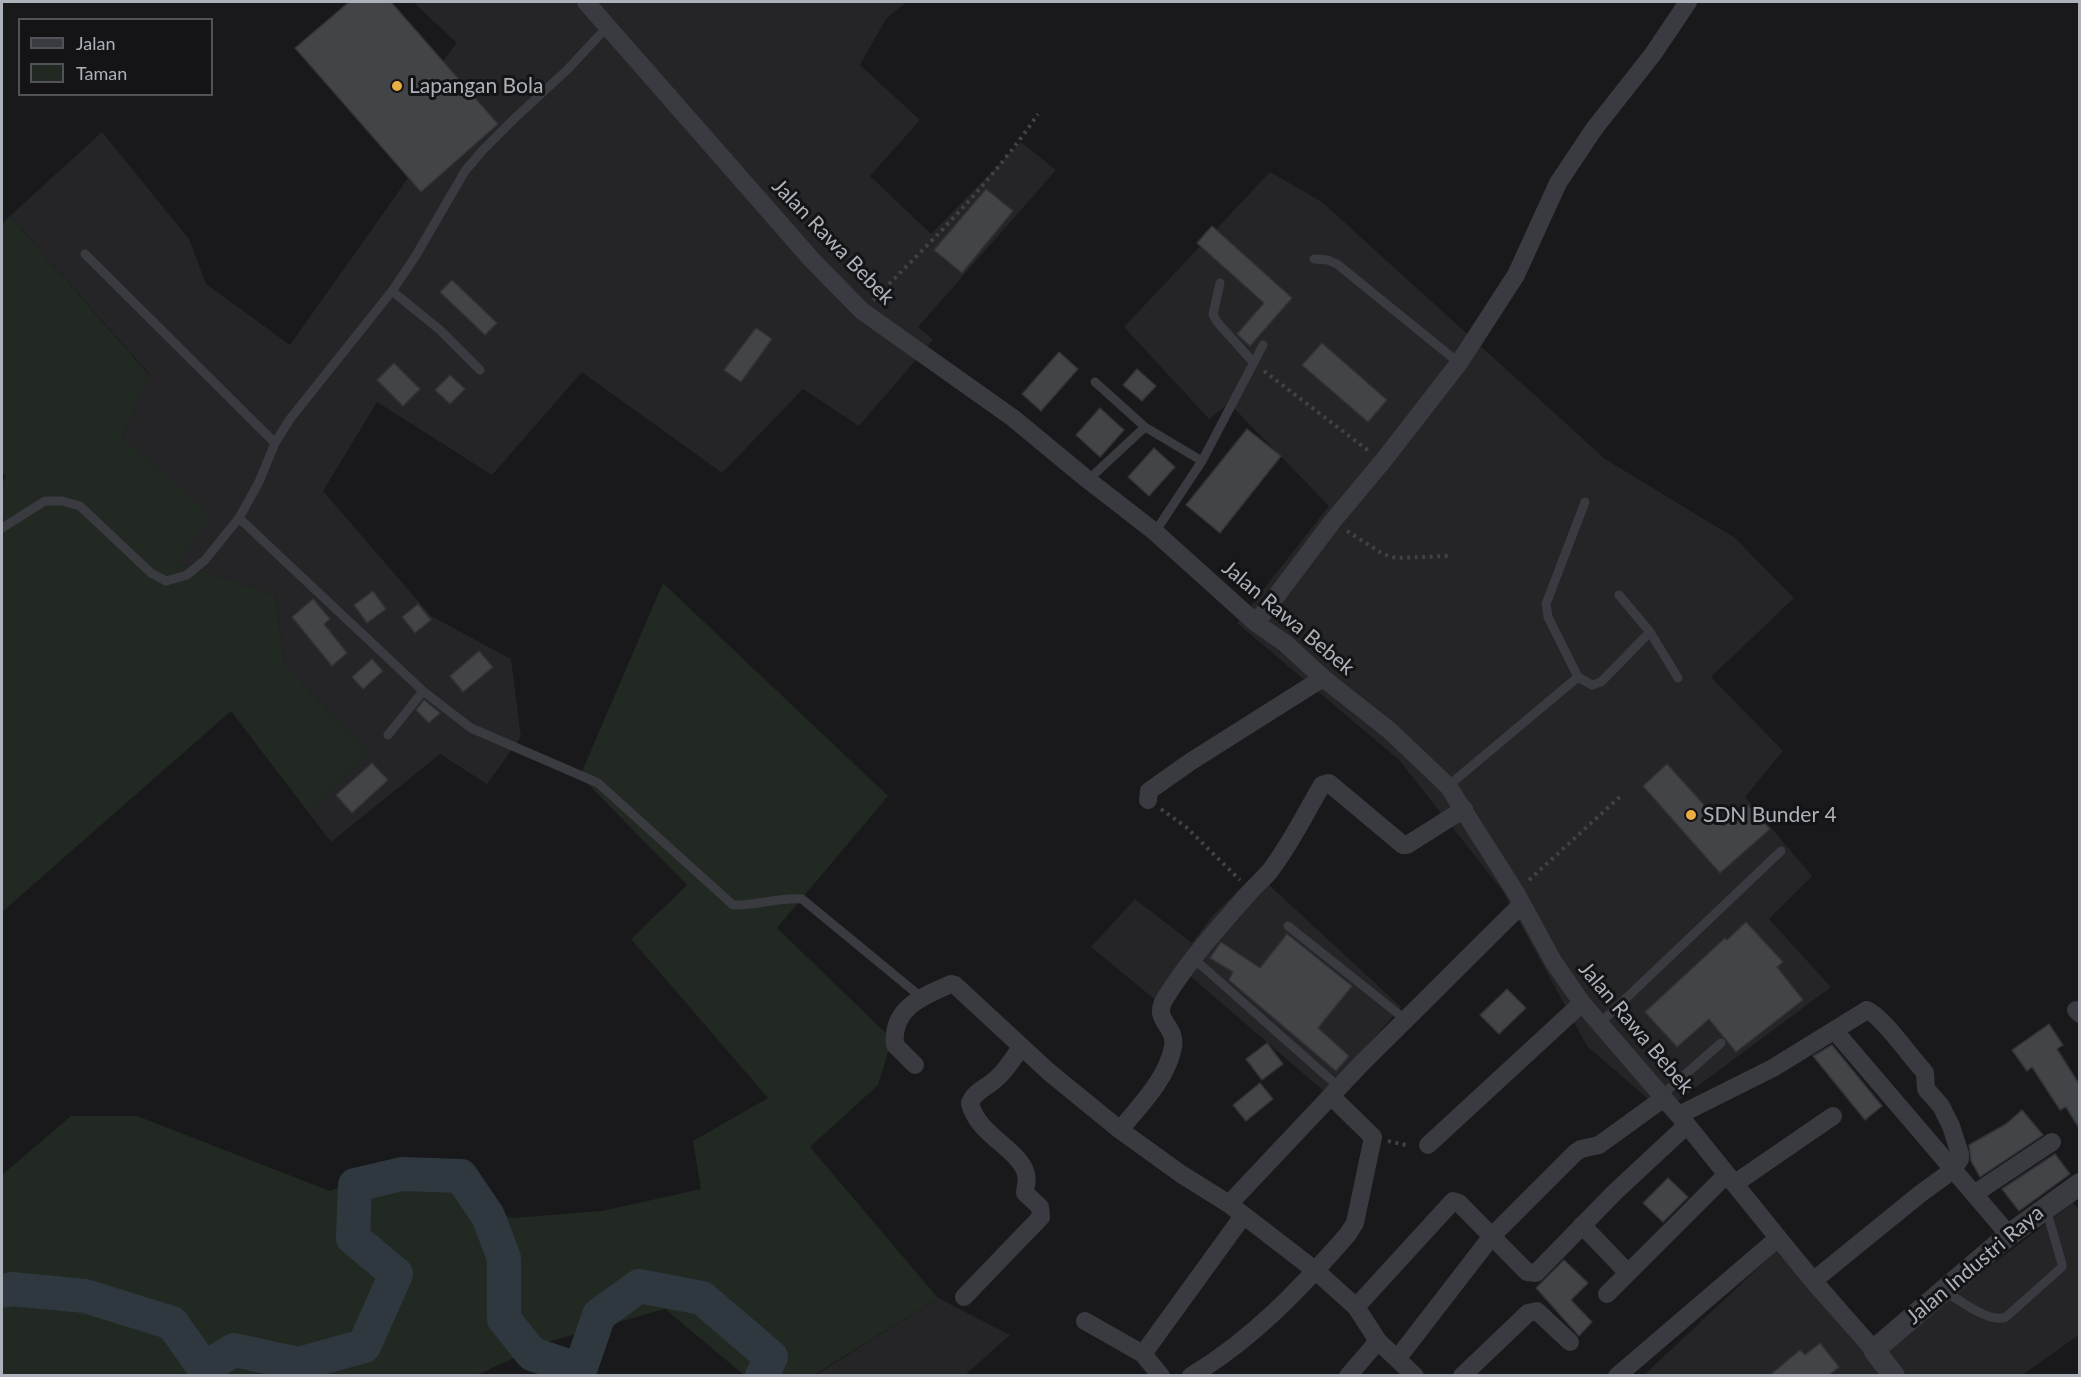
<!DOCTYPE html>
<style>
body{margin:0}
#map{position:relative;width:2081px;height:1377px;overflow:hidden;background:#19191b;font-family:Lato,sans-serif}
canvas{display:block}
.frame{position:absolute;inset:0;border:3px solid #acb1ba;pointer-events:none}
.legend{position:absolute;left:18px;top:18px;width:195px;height:78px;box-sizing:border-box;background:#141416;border:2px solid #515358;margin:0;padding:8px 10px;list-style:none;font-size:18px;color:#acb1ba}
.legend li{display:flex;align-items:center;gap:12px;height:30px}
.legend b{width:30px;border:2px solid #515358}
</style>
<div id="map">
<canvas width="2081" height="1377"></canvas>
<div class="frame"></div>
<ul class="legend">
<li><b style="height:8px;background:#3a3b40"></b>Jalan</li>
<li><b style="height:16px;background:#212922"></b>Taman</li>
</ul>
</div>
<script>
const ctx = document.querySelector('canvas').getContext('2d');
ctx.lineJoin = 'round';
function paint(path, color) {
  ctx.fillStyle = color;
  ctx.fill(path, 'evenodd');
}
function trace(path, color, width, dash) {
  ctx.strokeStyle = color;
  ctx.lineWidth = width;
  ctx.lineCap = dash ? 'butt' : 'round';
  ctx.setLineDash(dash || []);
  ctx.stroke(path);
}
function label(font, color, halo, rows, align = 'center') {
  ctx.font = font + ' Lato,sans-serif';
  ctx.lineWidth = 6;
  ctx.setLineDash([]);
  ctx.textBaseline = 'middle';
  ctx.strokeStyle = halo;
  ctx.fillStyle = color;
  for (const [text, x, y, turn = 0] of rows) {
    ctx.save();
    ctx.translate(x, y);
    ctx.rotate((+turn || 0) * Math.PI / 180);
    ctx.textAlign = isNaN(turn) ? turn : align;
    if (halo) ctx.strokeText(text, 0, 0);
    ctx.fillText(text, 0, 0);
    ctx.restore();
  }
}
const built = new Path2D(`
 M413,2H906L886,19L860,65L920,120L870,176L931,234L1021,142L1056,170L918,327L933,340L859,426L803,389L722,473L582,372L492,475L377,402L323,491L431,616L511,659L521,737L487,784L440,754L331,842L308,812L369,753L285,665L275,595L178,563L210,515L122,437L149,374L10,216L102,132L189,239L206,284L290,345L411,174L387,132L457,43Z
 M1270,172L1322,202L1605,459L1735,538L1794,598L1711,677L1783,751L1745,797L1812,876L1769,919L1831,987L1663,1112L1587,1046L1502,890L1399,760L1237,623L1329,506L1229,403L1209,419L1124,327Z
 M1256,873L1401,1007L1326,1093L1190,976L1164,1007L1091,947L1135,899L1192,943L1213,915Z
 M2073,1203L2079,1210V1335L2022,1375L1643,1376L1790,1238L1883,1348Z
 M938,1298L1010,1335L965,1375L814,1376Z`);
const green = new Path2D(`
 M10,216L149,375L122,437L211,515L178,563L275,595L285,665L369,753L308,812L231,711L2,912V483L6,477L2,472V224Z
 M663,583L888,796L777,928L892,1039L878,1085L810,1147L938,1298L814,1375H744L665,1309L551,1341L477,1375H2V1175L71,1116H137L330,1191L400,1162L511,1218L602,1211L701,1189L693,1141L768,1098L631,939L687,885L580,776Z`);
const river = new Path2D(`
 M2,1291L12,1289L85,1296L172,1323L204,1368L234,1350L299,1364L364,1346L396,1274L353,1238L355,1185L402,1174L461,1176L488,1216L504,1258V1319L532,1354L580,1370L599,1315L639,1286L702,1298L771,1357L762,1376`);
const building = new Path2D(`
 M349,2H391L498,124L421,192L295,48Z
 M986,189L1013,211L962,273L934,250Z
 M1212,226L1292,298L1250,346L1237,334L1264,303L1197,243Z
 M452,280L497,323L485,335L440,292Z
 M756,328L772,339L741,382L724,370Z
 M1322,343L1387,400L1368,422L1302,365Z
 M1059,352L1078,369L1041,411L1022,394Z
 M394,363L420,389L403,406L377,380Z
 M1137,369L1156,386L1142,401L1123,385Z
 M450,375L465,389L450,404L435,390Z
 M1100,408L1124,430L1100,457L1076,435Z
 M1247,429L1281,456L1220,533L1186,505Z
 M1154,448L1175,467L1149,496L1128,477Z
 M373,591L386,609L367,623L354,605Z
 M313,599L330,619L324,624L347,653L332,666L292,617Z
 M418,604L431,620L415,633L402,617Z
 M479,651L493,667L463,692L450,676Z
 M372,659L383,671L363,689L352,677Z
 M424,700L440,713L429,723L416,710Z
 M372,763L388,780L352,813L336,795Z
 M1667,764L1723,826L1748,805L1770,829L1720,873L1643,786Z
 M1746,922L1783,962L1777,967L1803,1000L1736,1052L1709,1019L1677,1047L1645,1012L1725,938L1727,940Z
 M1287,934L1352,986L1318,1028L1349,1056L1336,1071L1229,980L1233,972L1210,958L1221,942L1260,968Z
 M1507,989L1526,1008L1499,1034L1480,1015Z
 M2049,1024L2063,1045L2057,1049L2079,1084V1128L2066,1107L2060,1110L2032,1067L2027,1071L2012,1050Z
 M1267,1043L1283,1064L1262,1080L1246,1059Z
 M1832,1045L1882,1106L1865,1120L1813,1056Z
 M1260,1083L1273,1099L1246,1121L1233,1105Z
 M2022,1110L2043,1135L1980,1177L1971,1161L1969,1145L2006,1124Z
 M2055,1154L2070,1174L2019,1211L2002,1189Z
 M1668,1178L1688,1197L1663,1222L1643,1203Z
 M1564,1260L1588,1283L1571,1300L1592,1322L1579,1336L1536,1288Z
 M1820,1343L1839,1367L1828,1376H1769L1800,1350L1805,1355Z`);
const path = new Path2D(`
 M873,300C932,241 991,183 1038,114
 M1264,371L1370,452
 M1347,531L1383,554L1396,558L1450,556
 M1161,809L1186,827L1240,880
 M1529,880L1623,794
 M1388,1141L1410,1146`);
const service = new Path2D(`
 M85,254L275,443
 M1314,259L1328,260L1337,264L1459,363
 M1220,283L1213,314L1217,322L1253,362
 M392,291L440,330L480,370
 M1095,382L1145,427L1202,461
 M1088,480L1145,427
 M239,518L423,691L388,735
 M2,528L45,501H62L80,506L151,573L166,581L187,575L205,560L239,518L259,482L275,443L290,419L392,291L415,257L465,171L482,151L515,118L567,70L607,27
 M1155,532L1202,461L1263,345
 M1619,595L1650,632L1678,678
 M1578,677L1592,685L1601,682L1650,632
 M423,691L471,728L598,783L733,905C756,906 779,897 802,899L921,997
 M1448,786L1578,677L1548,617L1546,604L1585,502
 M1288,926L1406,1020
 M1193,958L1340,1088
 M1599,1024L1781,851
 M1662,1095L1721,1043
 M1944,1291C1960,1300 1989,1324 2006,1317L2062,1267V1264L2046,1209`);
const minor = new Path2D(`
 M586,2L812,260L862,311L1013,418L1088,480L1155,532L1256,623L1286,644L1323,678L1389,730L1448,786L1516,893L1553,961L1582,1003L1687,1125L1813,1281L1874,1350
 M1256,623L1332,522L1383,461L1459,363L1516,275L1558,183L1594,129L1653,54L1688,2
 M1148,800L1149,791L1190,762L1323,678
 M2076,1010L2080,1014
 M1834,1030L1974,1194
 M915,1065L895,1045C891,1008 923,996 951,984L955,985L1049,1072L1120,1130L1181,1174L1229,1204L1316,1271L1356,1307L1378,1341L1415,1376
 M1679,1115L1773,1068L1867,1010C1882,1016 1909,1055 1922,1069L1925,1073L1926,1089L1941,1106L1951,1126L1960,1154V1159L1953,1170L1920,1194L1813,1281
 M1120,1130C1140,1105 1167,1079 1173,1047C1177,1024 1150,1021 1166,997C1189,960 1219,927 1248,894C1255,886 1263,879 1270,871C1290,845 1305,814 1322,785L1329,783L1403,845H1407L1464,809
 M1428,1145L1582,1003
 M1734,1184L1833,1116
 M1229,1204L1361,1064L1522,904
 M1582,1225L1628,1273
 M2009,1235L1974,1194L2052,1142
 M1607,1294L1726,1175
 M964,1297L1041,1217L1040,1207L1025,1193C1025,1187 1028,1181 1026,1174C1020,1149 977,1135 970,1103C975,1090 989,1087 998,1077C1007,1069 1014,1057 1021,1047
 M1356,1307L1453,1201L1459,1203L1527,1272L1536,1273L1615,1192L1687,1125
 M1085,1321L1143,1354L1161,1376
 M1143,1354L1243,1216
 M1397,1359L1492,1236L1575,1153L1581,1149L1599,1145L1664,1098
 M1191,1376C1253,1339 1301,1288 1348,1234L1355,1223L1373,1137L1331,1096
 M1348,1376L1378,1341
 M1462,1376L1528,1313L1537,1311L1570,1342
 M1617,1376L1777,1239`);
const tertiary = new Path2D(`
 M1894,1376L1874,1350L2009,1235L2080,1184`);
const markers = [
 [397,86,6,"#eaad42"],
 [1691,815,6,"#eaad42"]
];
const poiNames = [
 ["Lapangan Bola",409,86],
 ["SDN Bunder 4",1703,815]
];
const streetNames = [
 ["Jalan Rawa Bebek",833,242,46],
 ["Jalan Rawa Bebek",1288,618,40],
 ["Jalan Rawa Bebek",1636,1028,50],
 ["Jalan Industri Raya",1975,1265,-40]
];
paint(built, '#252528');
paint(green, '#212922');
trace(river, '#2f383f', 34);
paint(building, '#434448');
trace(building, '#333337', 1.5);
trace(path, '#404247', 4, [3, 4.5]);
trace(service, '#3a3b40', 9);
trace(minor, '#3a3b40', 18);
trace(tertiary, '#3a3b40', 22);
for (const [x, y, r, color] of markers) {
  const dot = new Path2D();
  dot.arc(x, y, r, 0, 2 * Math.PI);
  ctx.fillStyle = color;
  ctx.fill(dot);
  trace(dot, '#141416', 2);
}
label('21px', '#acb1ba', '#141416', poiNames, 'left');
label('21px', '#acb1ba', '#141416', streetNames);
</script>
